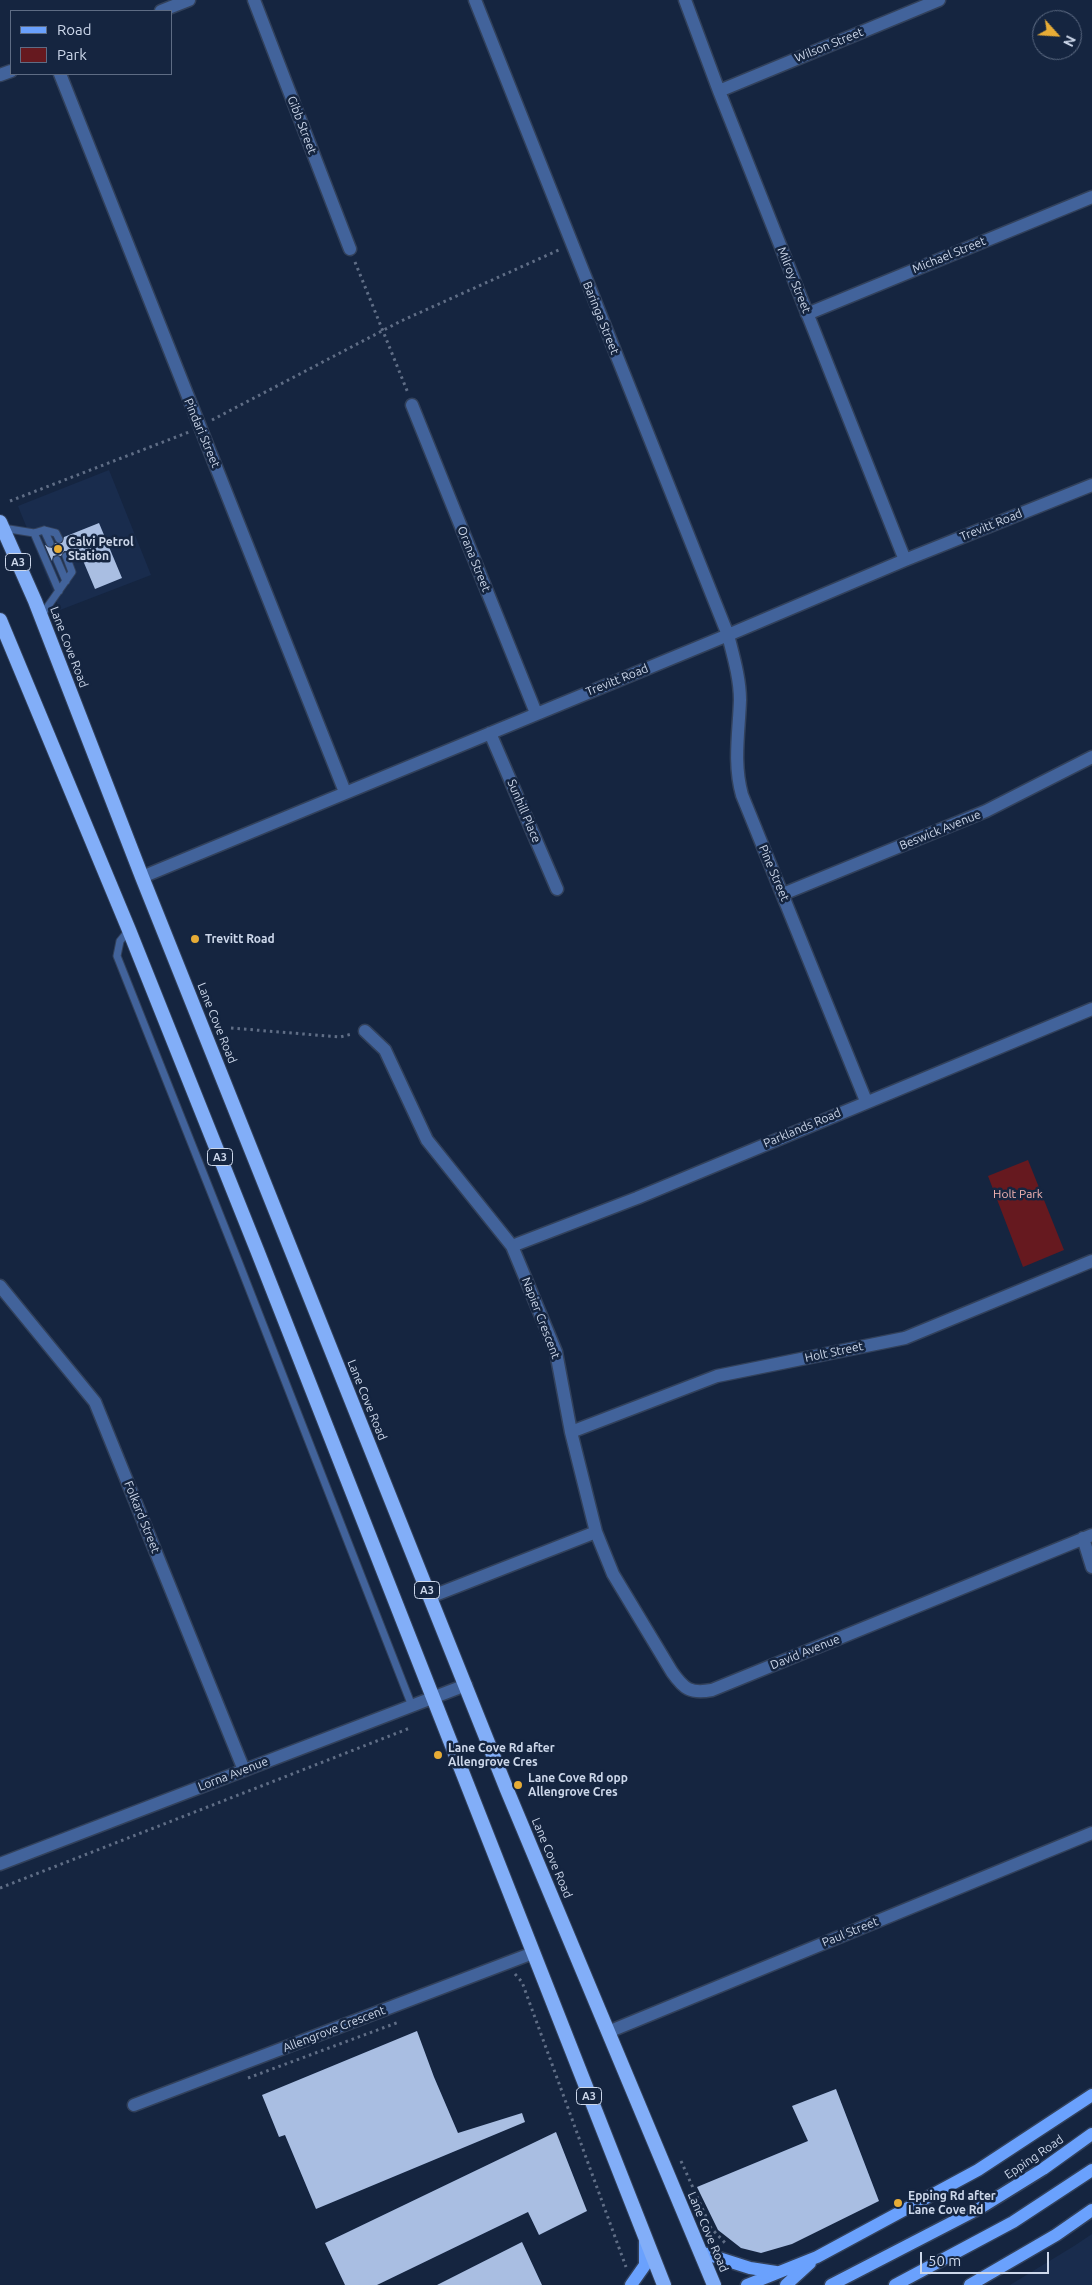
<!DOCTYPE html>
<style>
body{margin:0}
#map{position:relative;width:1092px;height:2285px;overflow:hidden;background:#152540;font-family:Ubuntu,sans-serif}
canvas{display:block}
.legend{position:absolute;left:10px;top:10px;width:162px;height:65px;box-sizing:border-box;background:#152540;border:1px solid #5e6c84;margin:0;padding:6px 9px;list-style:none;font-size:15px;color:#ccd7ea}
.legend li{display:flex;align-items:center;gap:10px;height:25px}
.legend b{width:25px;border:1px solid #5e6c84}
.north{position:absolute;left:1032px;top:10px;width:50px;height:50px;box-sizing:border-box;background:#152540;border:1px solid #5e6c84;border-radius:50%;rotate:116deg;font-size:14px;font-weight:700;line-height:20px;text-align:center;color:#ccd7ea}
.north::after{content:'';display:block;margin:auto;width:18px;height:22px;background:#e7ac36;clip-path:polygon(50% 0,100% 100%,50% 72%,0 100%)}
.scale{position:absolute;left:920px;top:2252px;width:129px;height:22px;box-sizing:border-box;border:2px solid #ccd7ea;border-top:0;padding-left:6px;font-size:15px;line-height:18px;white-space:nowrap;color:#ccd7ea;-webkit-text-stroke:4px #152540;paint-order:stroke}
</style>
<div id="map">
<canvas width="1092" height="2285"></canvas>
<ul class="legend">
<li><b style="height:6px;background:#6aa1fd"></b>Road</li>
<li><b style="height:14px;background:#66191f"></b>Park</li>
</ul>
<div class="north">N</div>
<div class="scale">50 m</div>
</div>
<script>
const ctx = document.querySelector('canvas').getContext('2d');
ctx.lineJoin = 'round';
function paint(path, color) {
  ctx.fillStyle = color;
  ctx.fill(path, 'evenodd');
}
function trace(path, color, width, dash) {
  ctx.strokeStyle = color;
  ctx.lineWidth = width;
  ctx.lineCap = dash ? 'butt' : 'round';
  ctx.setLineDash(dash || []);
  ctx.stroke(path);
}
function label(font, color, halo, rows, align = 'center') {
  ctx.font = font + ' Ubuntu,sans-serif';
  ctx.lineWidth = 5;
  ctx.setLineDash([]);
  ctx.textBaseline = 'middle';
  ctx.strokeStyle = halo;
  ctx.fillStyle = color;
  for (const [text, x, y, turn = 0] of rows) {
    ctx.save();
    ctx.translate(x, y);
    ctx.rotate((+turn || 0) * Math.PI / 180);
    ctx.textAlign = isNaN(turn) ? turn : align;
    if (halo) ctx.strokeText(text, 0, 0);
    ctx.fillText(text, 0, 0);
    ctx.restore();
  }
}
const built = new Path2D(`
 M109,470L151,575L60,610L18,506Z
 M1092,2234V2285H1010L1074,2246Z`);
const green = new Path2D(`
 M1028,1160L1064,1250L1023,1267L988,1176Z`);
const building = new Path2D(`
 M99,523L122,578L95,589L79,551L71,554L67,551H64L61,556L57,555L53,556L52,561L45,545L52,548L55,543H62L64,537Z
 M417,2031L434,2077L458,2133L522,2113L525,2122L316,2209L285,2135L279,2137L262,2095Z
 M836,2089L879,2201L792,2244L761,2253L741,2248L718,2230L697,2187L808,2141L792,2106Z
 M556,2132L587,2211L539,2235L528,2212L377,2285H345L325,2243Z
 M522,2242L542,2285H437Z`);
const path = new Path2D(`
 M355,262L408,393
 M212,420L401,321L561,249
 M10,501L189,432
 M231,1028L340,1037L352,1034
 M0,1888L410,1728
 M515,1974L522,1982L626,2267
 M248,2078L399,2022
 M681,2161L711,2228L727,2245`);
const service = new Path2D(`
 M3,528L34,533L44,530L56,533L59,539
 M44,530L50,543
 M34,533L59,591
 M57,560L66,581
 M41,616L72,572L66,556
 M129,930L120,941L117,956L239,1263L412,1706`);
const minor = new Path2D(`
 M254,0L350,249
 M475,0L728,635C733,655 740,678 740,700C739,732 733,763 742,795L866,1101
 M685,0L719,91L905,560
 M60,74L345,792
 M719,91L939,0
 M807,314L1092,197
 M412,405L536,713
 M490,733L557,889
 M142,877L728,635L905,560L1092,485
 M783,894L986,811L1092,757
 M365,1031L385,1050L427,1140L512,1246L556,1352L571,1432L596,1532L613,1574L672,1672C684,1689 690,1694 712,1690L1092,1535
 M512,1246L637,1198L1092,1009
 M0,1286L95,1402L244,1770
 M571,1432L717,1376L905,1338L1092,1261
 M1083,1538L1092,1567
 M430,1597L596,1532
 M0,1864L466,1685
 M608,2032L1092,1833
 M134,2105L533,1953`);
const tertiary = new Path2D(`
 M161,11L189,0
 M0,75L11,71`);
const primary = new Path2D(`
 M700,2252L750,2268L776,2272
 M631,2285L645,2265V2242
 M747,2285L817,2257L978,2170L1092,2095
 M786,2285L810,2263
 M831,2285L980,2208L1043,2169L1092,2134
 M895,2285L1013,2222L1092,2170
 M970,2285L1056,2235L1092,2210`);
const trunk = new Path2D(`
 M0,522L35,601L142,877L507,1790L714,2285
 M0,620L129,930L257,1250L664,2285`);
const markers = [
 [58,549,5,"#e7ac36"],
 [195,939,5,"#e7ac36"],
 [438,1755,5,"#e7ac36"],
 [518,1785,5,"#e7ac36"],
 [898,2203,5,"#e7ac36"]
];
const shields = [
 [18,562,25],
 [220,1157,25],
 [427,1590,25],
 [589,2096,25]
];
const shieldNames = [
 ["A3",18,562],
 ["A3",220,1157],
 ["A3",427,1590],
 ["A3",589,2096]
];
const streetNames = [
 ["Wilson Street",829,45,-22],
 ["Gibb Street",302,125,69],
 ["Michael Street",949,255,-22],
 ["Milroy Street",794,280,68],
 ["Baringa Street",601,318,68],
 ["Pindari Street",202,433,67],
 ["Trevitt Road",991,525,-22],
 ["Orana Street",474,559,68],
 ["Lane Cove Road",69,647,69],
 ["Trevitt Road",617,680,-22],
 ["Sunhill Place",524,811,67],
 ["Beswick Avenue",940,830,-22],
 ["Pine Street",774,873,67],
 ["Lane Cove Road",217,1023,68],
 ["Parklands Road",802,1128,-23],
 ["Napier Crescent",541,1318,69],
 ["Holt Street",834,1352,-12],
 ["Lane Cove Road",367,1400,68],
 ["Folkard Street",142,1517,68],
 ["David Avenue",805,1652,-22],
 ["Lorna Avenue",233,1774,-21],
 ["Lane Cove Road",552,1858,67],
 ["Paul Street",850,1932,-22],
 ["Allengrove Crescent",334,2029,-21],
 ["Epping Road",1034,2157,-34],
 ["Lane Cove Road",708,2232,67]
];
const poiNames = [
 ["Calvi Petrol",68,542],
 ["Station",68,556],
 ["Trevitt Road",205,939],
 ["Lane Cove Rd after",448,1748],
 ["Allengrove Cres",448,1762],
 ["Lane Cove Rd opp",528,1778],
 ["Allengrove Cres",528,1792],
 ["Epping Rd after",908,2196],
 ["Lane Cove Rd",908,2210]
];
const parkNames = [
 ["Holt Park",1018,1194]
];
paint(built, '#192c4d');
paint(green, '#66191f');
paint(building, '#a9bee2');
trace(service, '#32415b', 9);
trace(minor, '#32415b', 15);
trace(tertiary, '#32415b', 15);
trace(primary, '#32415b', 15);
trace(trunk, '#32415b', 16);
trace(path, '#606e86', 3, [2.5, 4]);
trace(service, '#42639b', 7);
trace(minor, '#42639b', 12);
trace(tertiary, '#42639b', 12);
trace(primary, '#6aa1fd', 12);
trace(trunk, '#82aef8', 14);
for (const [x, y, r, color] of markers) {
  const dot = new Path2D();
  dot.arc(x, y, r, 0, 2 * Math.PI);
  ctx.fillStyle = color;
  ctx.fill(dot);
  trace(dot, '#152540', 2);
}
for (const [x, y, w] of shields) {
  const box = new Path2D();
  box.roundRect(x - w / 2, y - 8.5, w, 17, 4);
  ctx.fillStyle = '#152540';
  ctx.fill(box);
  trace(box, '#ccd7ea', 1);
}
label('bold 11px', '#ccd7ea', null, shieldNames);
label('12px', '#ccd7ea', '#152540', streetNames);
label('bold 12px', '#ccd7ea', '#152540', poiNames, 'left');
label('12px', '#f6b6b4', '#152540', parkNames);
</script>
